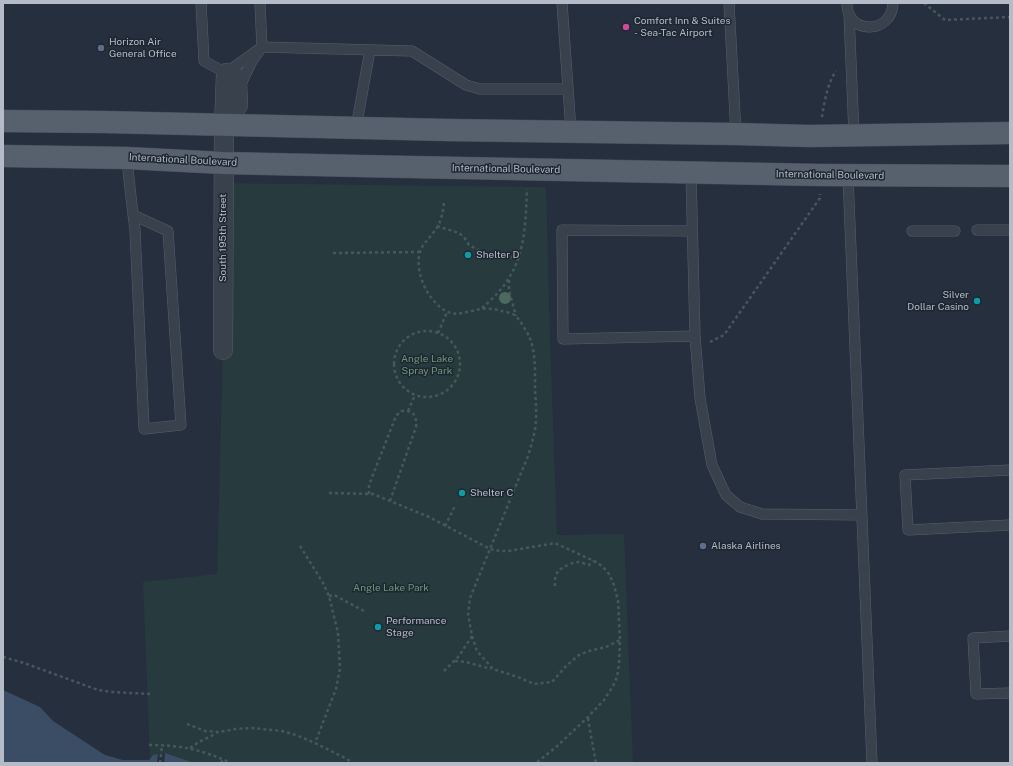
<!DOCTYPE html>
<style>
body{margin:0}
#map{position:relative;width:1013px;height:766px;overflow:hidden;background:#252f3d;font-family:"Public Sans",sans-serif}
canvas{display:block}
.frame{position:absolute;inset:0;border:4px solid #b5bcc8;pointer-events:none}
</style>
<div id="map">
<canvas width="1013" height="766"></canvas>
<div class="frame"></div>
</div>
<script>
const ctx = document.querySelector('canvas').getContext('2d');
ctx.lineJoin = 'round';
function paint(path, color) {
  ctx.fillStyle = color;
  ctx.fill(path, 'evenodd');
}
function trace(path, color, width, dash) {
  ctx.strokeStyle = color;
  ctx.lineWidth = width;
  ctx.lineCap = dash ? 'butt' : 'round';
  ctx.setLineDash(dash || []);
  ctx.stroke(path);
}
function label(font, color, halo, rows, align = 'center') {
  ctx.font = font + ' "Public Sans",sans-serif';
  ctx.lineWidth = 3;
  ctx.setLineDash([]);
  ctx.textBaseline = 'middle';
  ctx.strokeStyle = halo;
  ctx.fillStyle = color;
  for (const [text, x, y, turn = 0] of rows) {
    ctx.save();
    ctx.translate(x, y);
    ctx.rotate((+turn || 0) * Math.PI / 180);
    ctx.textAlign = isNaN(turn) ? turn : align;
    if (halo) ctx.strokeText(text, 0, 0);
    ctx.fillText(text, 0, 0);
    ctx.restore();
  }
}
const green = new Path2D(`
 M223,183L439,186L546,187L550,339L557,535L624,534L633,763H194L182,760H150L143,582L217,574L223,350Z`);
const water = new Path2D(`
 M3,690L40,707L53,721L105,755L123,760H149L153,755L165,753L194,763H3Z`);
const pier = new Path2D(`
 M165,753L164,763H157L158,754Z`);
const path = new Path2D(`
 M924,3L945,20L1010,17
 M822,117C824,103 828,82 836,71
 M444,203C443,211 442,218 438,226C428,242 416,246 419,268C421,281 426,292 434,301C451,320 459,313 481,309C488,308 495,309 502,311C506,312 512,313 516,316C519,319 527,332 529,336C536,351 535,374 535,390C536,403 537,417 535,430C533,439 531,447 528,456L470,598L468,614L472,636L477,651L493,669L518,677L534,684L552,682L567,665L579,655L589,651L606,647L620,640
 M437,226L459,233L464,237L469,245L487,255L492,256L505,255L518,259
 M333,253L419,252
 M509,280V290L516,316
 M482,308C524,273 525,240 527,189
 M394 364a33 33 0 1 1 66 0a33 33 0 1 1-66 0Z
 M438,333L447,312
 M710,342L724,335L820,198V194
 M408,411L415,395
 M329,493L373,494L429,517L490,549L500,551H508L538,546L555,543L596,562L603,567L609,574L614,585L618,601L620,640L619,664L617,677L613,686L604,700L588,717L555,748L536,763
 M369,494V485L396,416L401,411C413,410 417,415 416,427L390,501
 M445,526L455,506
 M300,546L323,583L329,596L338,633L340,669L336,689L315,743
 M555,586C554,573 558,569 570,564C573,563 576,562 579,562C582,562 586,565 589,565L593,561
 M329,596L334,595L366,612
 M3,657L24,663L98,690L113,692L150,694
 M455,661L466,662L491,669
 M444,671L459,656L472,636
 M588,718L591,736L596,763
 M187,724L205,731L218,732L236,729L252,728L282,731L296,735L315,743L347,759L352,763
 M149,745C181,745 203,750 231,763
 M190,748L199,742L217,733
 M160,763L162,745
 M221,763L223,759`);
const service = new Path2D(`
 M201,3L204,61L226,73L262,47L412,51L466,85L480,89H568
 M562,3L571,131
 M729,3L736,134
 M847,3C846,35 892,35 893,3
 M849,14L854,135
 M239,88L252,61L262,47L260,3
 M356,128L370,50
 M127,158C129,182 132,206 135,230L144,429L181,425L168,231L133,215
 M691,173L695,336L700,398L712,465L726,495L740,507L762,514L862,515
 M848,176L872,763
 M977,230H1010
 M692,231L562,230L563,339L695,336
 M912,231H955
 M1010,470L905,475L908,530L1010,525
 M1010,636L973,638L976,694L1010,693`);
const minor = new Path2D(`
 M223,350L224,125L226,73L234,76L237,80L238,105L224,125`);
const primary = new Path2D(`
 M3,121L104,122L447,130L736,134L809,136L1010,133
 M3,156L127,158L223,163L360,166L820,175L1010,176`);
const trees = [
 [505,298]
];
const markers = [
 [626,27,4,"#d1479c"],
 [101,48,4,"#5c6f8a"],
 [468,255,4,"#0f9aa8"],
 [977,301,4,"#0f9aa8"],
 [462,493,4,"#0f9aa8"],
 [703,546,4,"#5c6f8a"],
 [378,627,4,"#0f9aa8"]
];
const poiNames = [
 ["Comfort Inn & Suites",634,21],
 ["- Sea-Tac Airport",634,33],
 ["Horizon Air",109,42],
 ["General Office",109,54],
 ["Shelter D",476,255],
 ["Silver",969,295,"right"],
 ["Dollar Casino",969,307,"right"],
 ["Shelter C",470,493],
 ["Alaska Airlines",711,546],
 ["Performance",386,621],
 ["Stage",386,633]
];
const streetNames = [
 ["International Boulevard",183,160,3],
 ["International Boulevard",506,169,1],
 ["International Boulevard",830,175,1],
 ["South 195th Street",223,238,-90]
];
const parkNames = [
 ["Angle Lake",427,359],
 ["Spray Park",427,371],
 ["Angle Lake Park",391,588]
];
paint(green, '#273b3e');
paint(water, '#3b4c65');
paint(pier, '#252f3d');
trace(service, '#575f6b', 11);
trace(minor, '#575f6b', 20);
trace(primary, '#424a56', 23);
trace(path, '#45585b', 2.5, [3, 3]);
trace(service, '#39414d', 10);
trace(minor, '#39414d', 19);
trace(primary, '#57606d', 22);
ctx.fillStyle = '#4d695d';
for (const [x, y] of trees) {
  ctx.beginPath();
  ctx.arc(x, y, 6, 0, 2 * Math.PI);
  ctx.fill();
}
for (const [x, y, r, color] of markers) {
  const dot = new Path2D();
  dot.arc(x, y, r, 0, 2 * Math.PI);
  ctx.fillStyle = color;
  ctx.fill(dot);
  trace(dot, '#1e2632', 1.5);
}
label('10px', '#b5bcc8', '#1e2632', poiNames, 'left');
label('10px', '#b5bcc8', '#1e2632', streetNames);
label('10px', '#6d9877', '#1e2632', parkNames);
</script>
